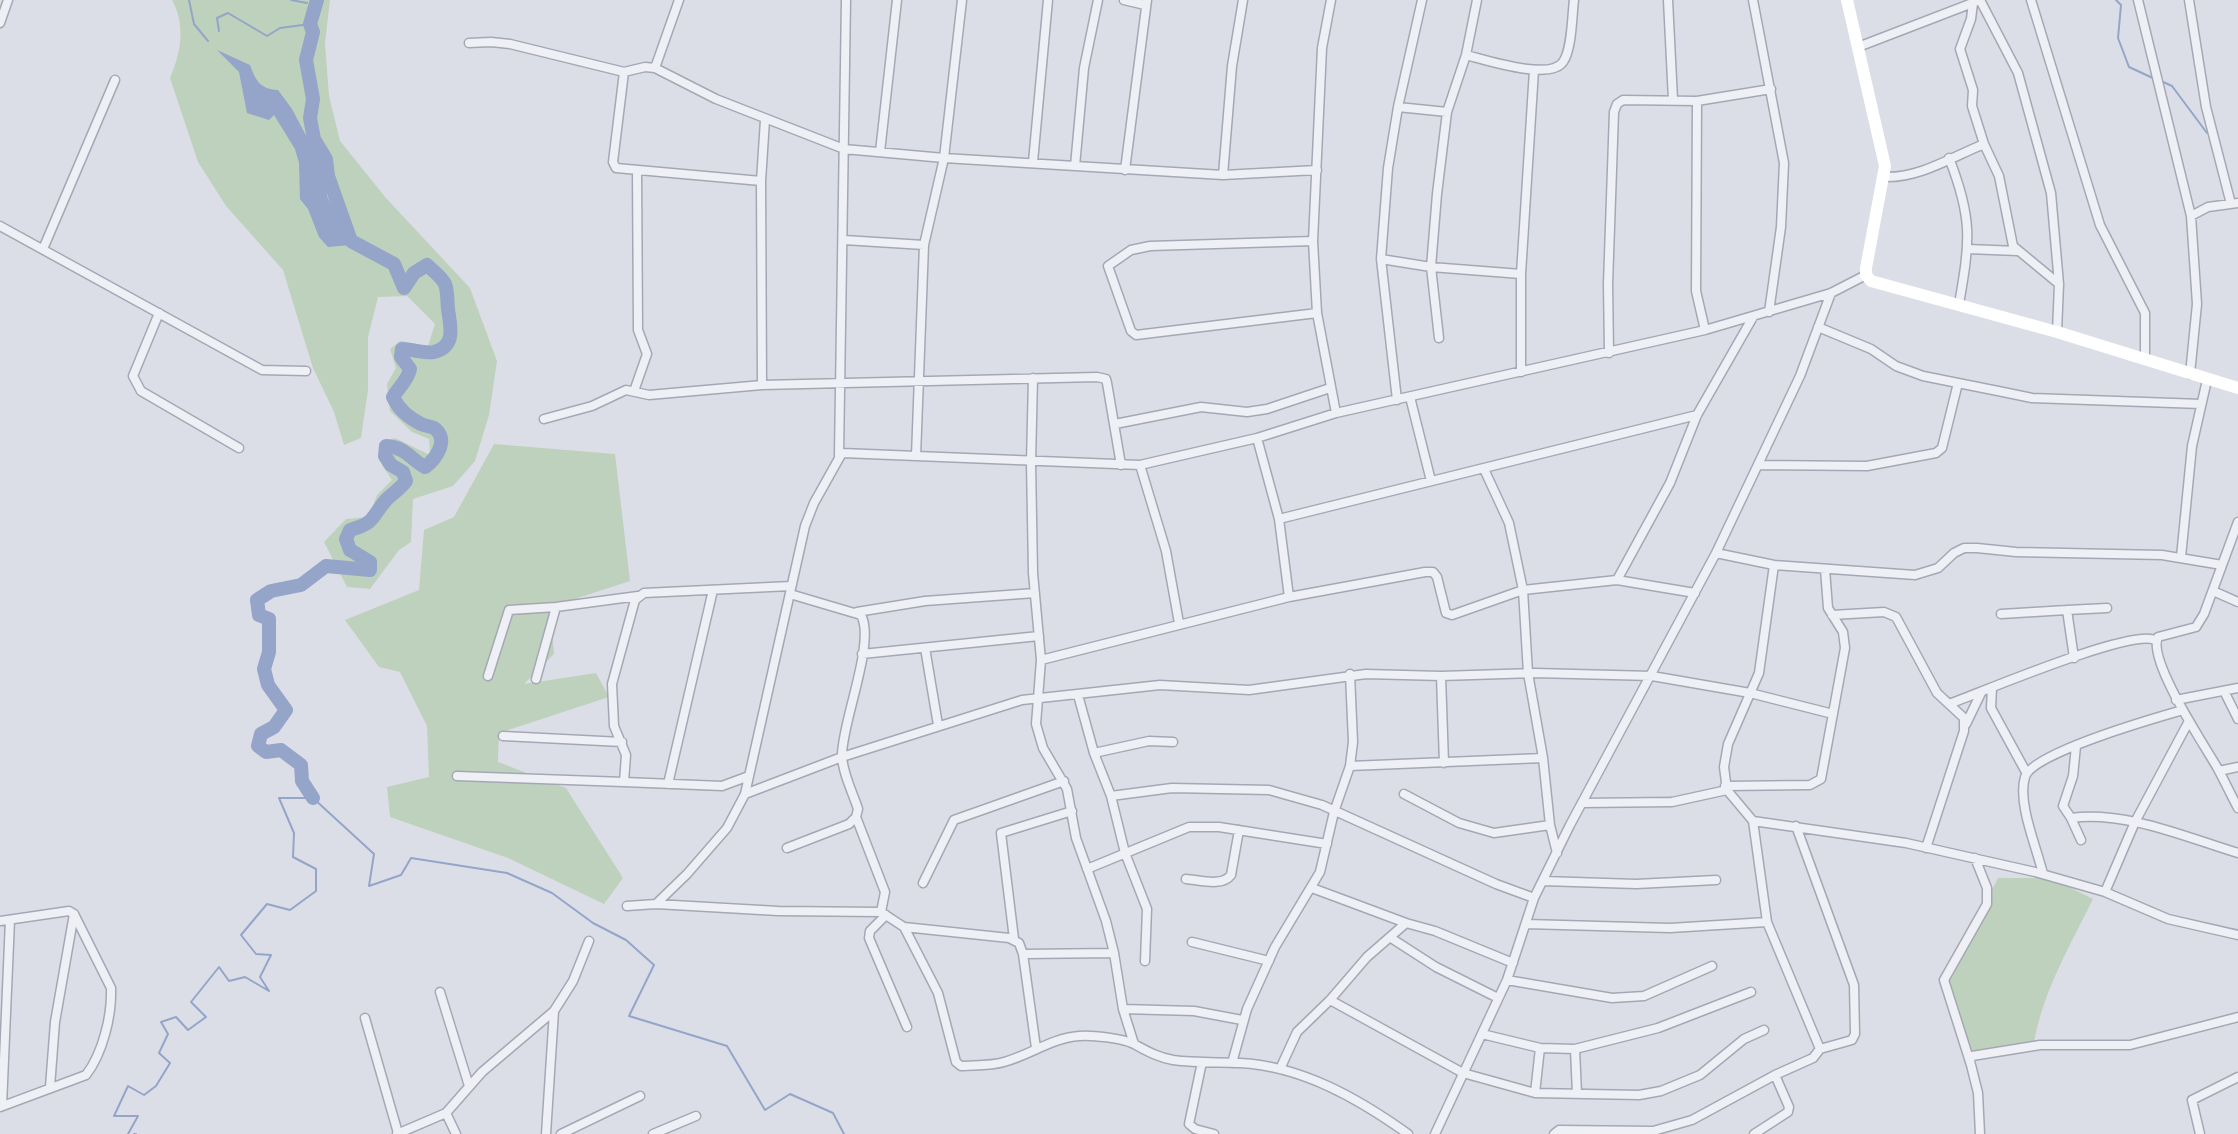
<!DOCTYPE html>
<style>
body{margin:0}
canvas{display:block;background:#dcdee7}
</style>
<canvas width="2238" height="1134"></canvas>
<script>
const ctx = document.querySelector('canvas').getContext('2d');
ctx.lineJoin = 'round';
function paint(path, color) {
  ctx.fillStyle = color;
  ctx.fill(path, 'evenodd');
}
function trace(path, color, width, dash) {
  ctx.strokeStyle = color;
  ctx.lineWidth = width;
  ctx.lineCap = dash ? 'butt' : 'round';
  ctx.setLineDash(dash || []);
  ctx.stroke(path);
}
const green = new Path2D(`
 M172,0H330L325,43L329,96L340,141L386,198L470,288L497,361L489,415L475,461L453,486L413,499L411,542L399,550L370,589L347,587L324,542L346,519L369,517L377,495L392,480L382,465L379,443L395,438L430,455L429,439L412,432L390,411L387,384L396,368L390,349L400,341L428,346L435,324L407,296L378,297L368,337V390L361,438L344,445L334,412L313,368L283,270L226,206L198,162L170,78C181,53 186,25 172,0Z
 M494,444L615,454L630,581L550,607L554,654L524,684L596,673L609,697L499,733L498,762L566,788L623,878L604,904L508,858L390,817L387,787L429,777L427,726L400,672L379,667L345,620L419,590L424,530L454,517Z
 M1998,878H2051L2093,899C2070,946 2043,991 2034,1043L1972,1054L1945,983Z`);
const water = new Path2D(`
 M217,50L250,65C256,81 260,89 278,90L292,109L311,145L324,160L327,196L350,245L328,247L319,237L308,209L300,199L299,163L295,149L274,115L269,120L247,113L239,72Z`);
const stream = new Path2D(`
 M189,0L194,24L208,41
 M291,0L307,3
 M2116,0L2121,5L2118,38L2129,67L2155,79
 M219,31L217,18L228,13L267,36L280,28L310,24
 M2161,81L2172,86L2207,133
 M128,1134L138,1116H114L128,1086L144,1095L156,1086L170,1063L159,1053L168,1034L161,1022L176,1017L188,1030L206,1017L191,1002L219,967L229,981L245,977L269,991L260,977L271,955L256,954L241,935L267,904L290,910L316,891V869L293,857L294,833L279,798H313L374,854L369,886L401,875L411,858L507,873L552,893L593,923L626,940L654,965L629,1016L727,1046L765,1110L790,1094L833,1113L844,1134
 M134,1134H136`);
const river = new Path2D(`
 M313,798L302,781L301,765L281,750L266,752L258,746L261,734L274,727L286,710L268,685L264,669L269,652V619L259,615L257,600L271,591L301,585L326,566L370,570V562L350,550L346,539L350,530C376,523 371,517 386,500C393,493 400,489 406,481L403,472L391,465L385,456L386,446C406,447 410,459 425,467C436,459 450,439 434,428C430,426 425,426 421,424C408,417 399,410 393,397C399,387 408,380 410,369L401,357L402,349C411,349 425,354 434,352C457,346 450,325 448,309C447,301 448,292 445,284C441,276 433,271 427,265L414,273L404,288L394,264L351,241L328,176L326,159L314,139L310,118L313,99L306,60L313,32L310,24L317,0`);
const street = new Path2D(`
 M1124,0L1145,5
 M1331,0L1322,48L1313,241L1317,313L1336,413
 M1668,0L1673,100
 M1753,0L1784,163L1781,227L1769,312
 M1980,0L2018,73L2051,193L2059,284L2057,332
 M2031,0L2100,225L2145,313V358
 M2138,0L2191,216L2197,304L2190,374
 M2189,0L2206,107L2231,204
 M1973,3L1971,19L1960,49L1973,90L1972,106L1984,144L1999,176L2013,246L2059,284
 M0,23L8,0
 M469,43L491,42L510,44L624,72L645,67L655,68L716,99L844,149L944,158L1223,175L1317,170
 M1858,47L1975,2
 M1466,55C1486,60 1550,81 1563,62C1572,50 1572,15 1574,0
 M655,68L679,0
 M624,72L613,162L616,168L761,181
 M1697,101L1696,291L1705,330
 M1398,107L1447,112
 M880,152L897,0
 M1949,158C1973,219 1970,241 1959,304
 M1033,162L1048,0
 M1075,166L1084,68L1098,0
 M1125,170L1147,0
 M1223,175L1232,66L1243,0
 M1885,177C1920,178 1952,157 1984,144
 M2191,216L2208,207L2238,203
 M0,226L262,370L306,371
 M844,240L924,245
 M1313,241L1150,246L1131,250L1108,266L1131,331L1136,335L1317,313
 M43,249L115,80
 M1968,249L2017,251
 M1381,259L1431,267L1521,274
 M159,313L133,376L141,391L239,448
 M1818,327L1871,349L1896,366L1923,376L1998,391L2032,398L2201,404
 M1439,338L1431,267L1437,194L1447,112L1466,55L1477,0
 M1609,353L1608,284L1614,112L1617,104L1623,100L1697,101L1771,89
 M1521,372V274L1534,70
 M1033,378L1031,462L1033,573L1041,660L1036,724L1043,748L1067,789L1076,838L1106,921L1114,953L1123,1009L1134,1044
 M762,385L761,181L765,120
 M634,391L647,354L638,330L637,170
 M1410,397L1431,481
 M1397,400L1381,259L1388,168L1398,107L1422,0
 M544,419L592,406L626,390L649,395L762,385L1097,377L1106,379L1107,383L1121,465
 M1115,424L1201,407L1247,412L1267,409L1330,388
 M1257,438L1279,519L1289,597
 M839,456L846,0
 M916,456L924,245L944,158L962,0
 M1140,465L1166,551L1179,623
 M1758,465L1867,466L1936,453L1942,448L1958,383
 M1484,469L1509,523L1523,590L1528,673L1543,758L1550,825L1557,853
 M1279,519L1697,415
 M2238,522L2204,614L2196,627L2158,637C2147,660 2205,746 2218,769C2225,782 2231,795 2238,808
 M1716,553L1774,565L1915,575L1938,568L1954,553L1964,548H1977L2016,552L2162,555L2222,565
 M2181,557L2192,446L2207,380
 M1774,565L1759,673L1728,744L1724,767L1727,790L1753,821L1906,843L2035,872L2105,892L2168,919L2238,935
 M1617,580L1670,483L1697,415L1753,317
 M2213,591L2238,602
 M857,612L925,601L1035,593
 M2001,614L2067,610
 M1832,615L1884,612L1896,617L1937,693L1964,718V731L1926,848
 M925,648L938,725
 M862,654L1039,636
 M2074,658L2067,610L2107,608
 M1041,660L1289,597L1425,572H1433L1437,577L1446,613L1452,615L1523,590L1617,580L1695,593
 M488,676L509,610L556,607L638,596
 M1441,676L1444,763
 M536,679L556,607
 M1992,688L1991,708L2026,772
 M2224,691L2238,719
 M1078,695L1094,753L1111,796L1172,788L1269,790L1322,805L1496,884L1534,898
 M2176,700L2238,688
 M1949,704C1982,692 2130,629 2155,640
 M1966,724L1981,693
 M503,736L622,742
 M2076,746L2073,776L2063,806L2071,818C2127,811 2185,837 2238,853
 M1094,753L1149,741L1173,742
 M1350,766L1543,758
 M2219,771L2238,767
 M457,776L624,782
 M749,776L722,786L624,782L626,755L614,726L612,684L635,600L644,593L791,586
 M668,784L713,590
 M1725,786L1810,785L1821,779L1845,648L1843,632L1828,608L1825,569
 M745,794L842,757L1022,700L1160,685L1249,690L1366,674L1441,676L1535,673L1652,676L1750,693L1833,714
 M1404,794L1459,823L1494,833L1550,825
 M1111,796L1125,853L1147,909L1145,961
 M1582,803L1672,802L1727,790
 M856,817L885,892L881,912
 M2071,818L2081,840
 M1753,821L1767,922L1820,1049L1813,1058L1775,1075L1789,1107L1788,1112L1754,1134
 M1796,826L1854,985L1855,1034L1852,1040L1820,1049
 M787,848L849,824L856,817L858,809C853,793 842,772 842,755C842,722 876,642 861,615L790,594
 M1975,858L1987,888V904L1944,980L1971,1065L1978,1093L1980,1134
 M1087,869L1189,827H1219L1327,844
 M2043,874C2037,848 2017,803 2025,777C2032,753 2155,718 2183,710
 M1186,879C1200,880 1222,887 1231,875L1239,830
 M1543,881L1636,884L1716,880
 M923,883L954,820L1064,781
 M1312,888L1406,923
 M2105,892L2135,822L2189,721
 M656,904L778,911L881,912L904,927L938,993L956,1062L961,1066C975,1065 991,1066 1004,1062C1030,1055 1052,1038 1079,1036C1092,1035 1122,1038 1134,1044C1147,1051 1157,1057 1173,1060C1195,1063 1218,1062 1240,1063C1302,1066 1359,1099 1408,1134
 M627,906L656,904L687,874L727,828L745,794L805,526L814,503L842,453L1140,465L1257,438L1336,413L1705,330L1831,293L1866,275
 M886,915L870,931L869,938L907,1027
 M0,921L69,911L74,914L111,988C112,1015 103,1053 86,1075L0,1107
 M1526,924L1670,928L1767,922
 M904,927L1009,938L1019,943L1023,954
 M1391,938L1436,967L1498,998
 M1014,939L1001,833L1072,811
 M1192,942L1269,961
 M1507,980L1612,998L1644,996L1712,966
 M440,992L469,1086
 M1330,1000L1463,1073L1535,1093L1639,1095L1661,1091L1700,1075L1744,1039L1764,1030
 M1123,1009L1194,1011L1242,1020
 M365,1018L398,1133
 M1482,1034L1540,1048L1575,1049L1658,1028L1751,992
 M1036,1048L1023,954L1114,953
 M1575,1049L1577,1094
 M1970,1060L1972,1056L2040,1045H2130L2238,1017
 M1202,1062L1189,1124L1195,1129L1214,1134
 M1232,1063L1247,1009L1275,947L1320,872L1334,812L1350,766L1353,742L1350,674
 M1280,1069L1297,1032L1330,1000L1367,957L1406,923L1435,931L1513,963
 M50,1087L55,1022L74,914
 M1535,1093L1540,1048
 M2,1106L10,920
 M446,1113L456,1134
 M397,1134L446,1113L482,1072L554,1011L573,981L589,941
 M546,1134L554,1011
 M561,1134L640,1096
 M653,1134L696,1116
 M1435,1134L1507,980L1534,898L1570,825L1716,553L1800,376L1831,293
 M1554,1134L1559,1130L1653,1131L1692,1120L1775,1075
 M2200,1134L2192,1100L2238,1077`);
const secondary = new Path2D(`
 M1847,0L1885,166L1866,268V275L1871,281L2057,332L2238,388`);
paint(green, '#bed1bc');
paint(water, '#94a5c9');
trace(stream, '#94a5c9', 2);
trace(river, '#94a5c9', 14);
trace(street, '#a5a8b4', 11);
trace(street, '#eef0f5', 8);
trace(secondary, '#fff', 12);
</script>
